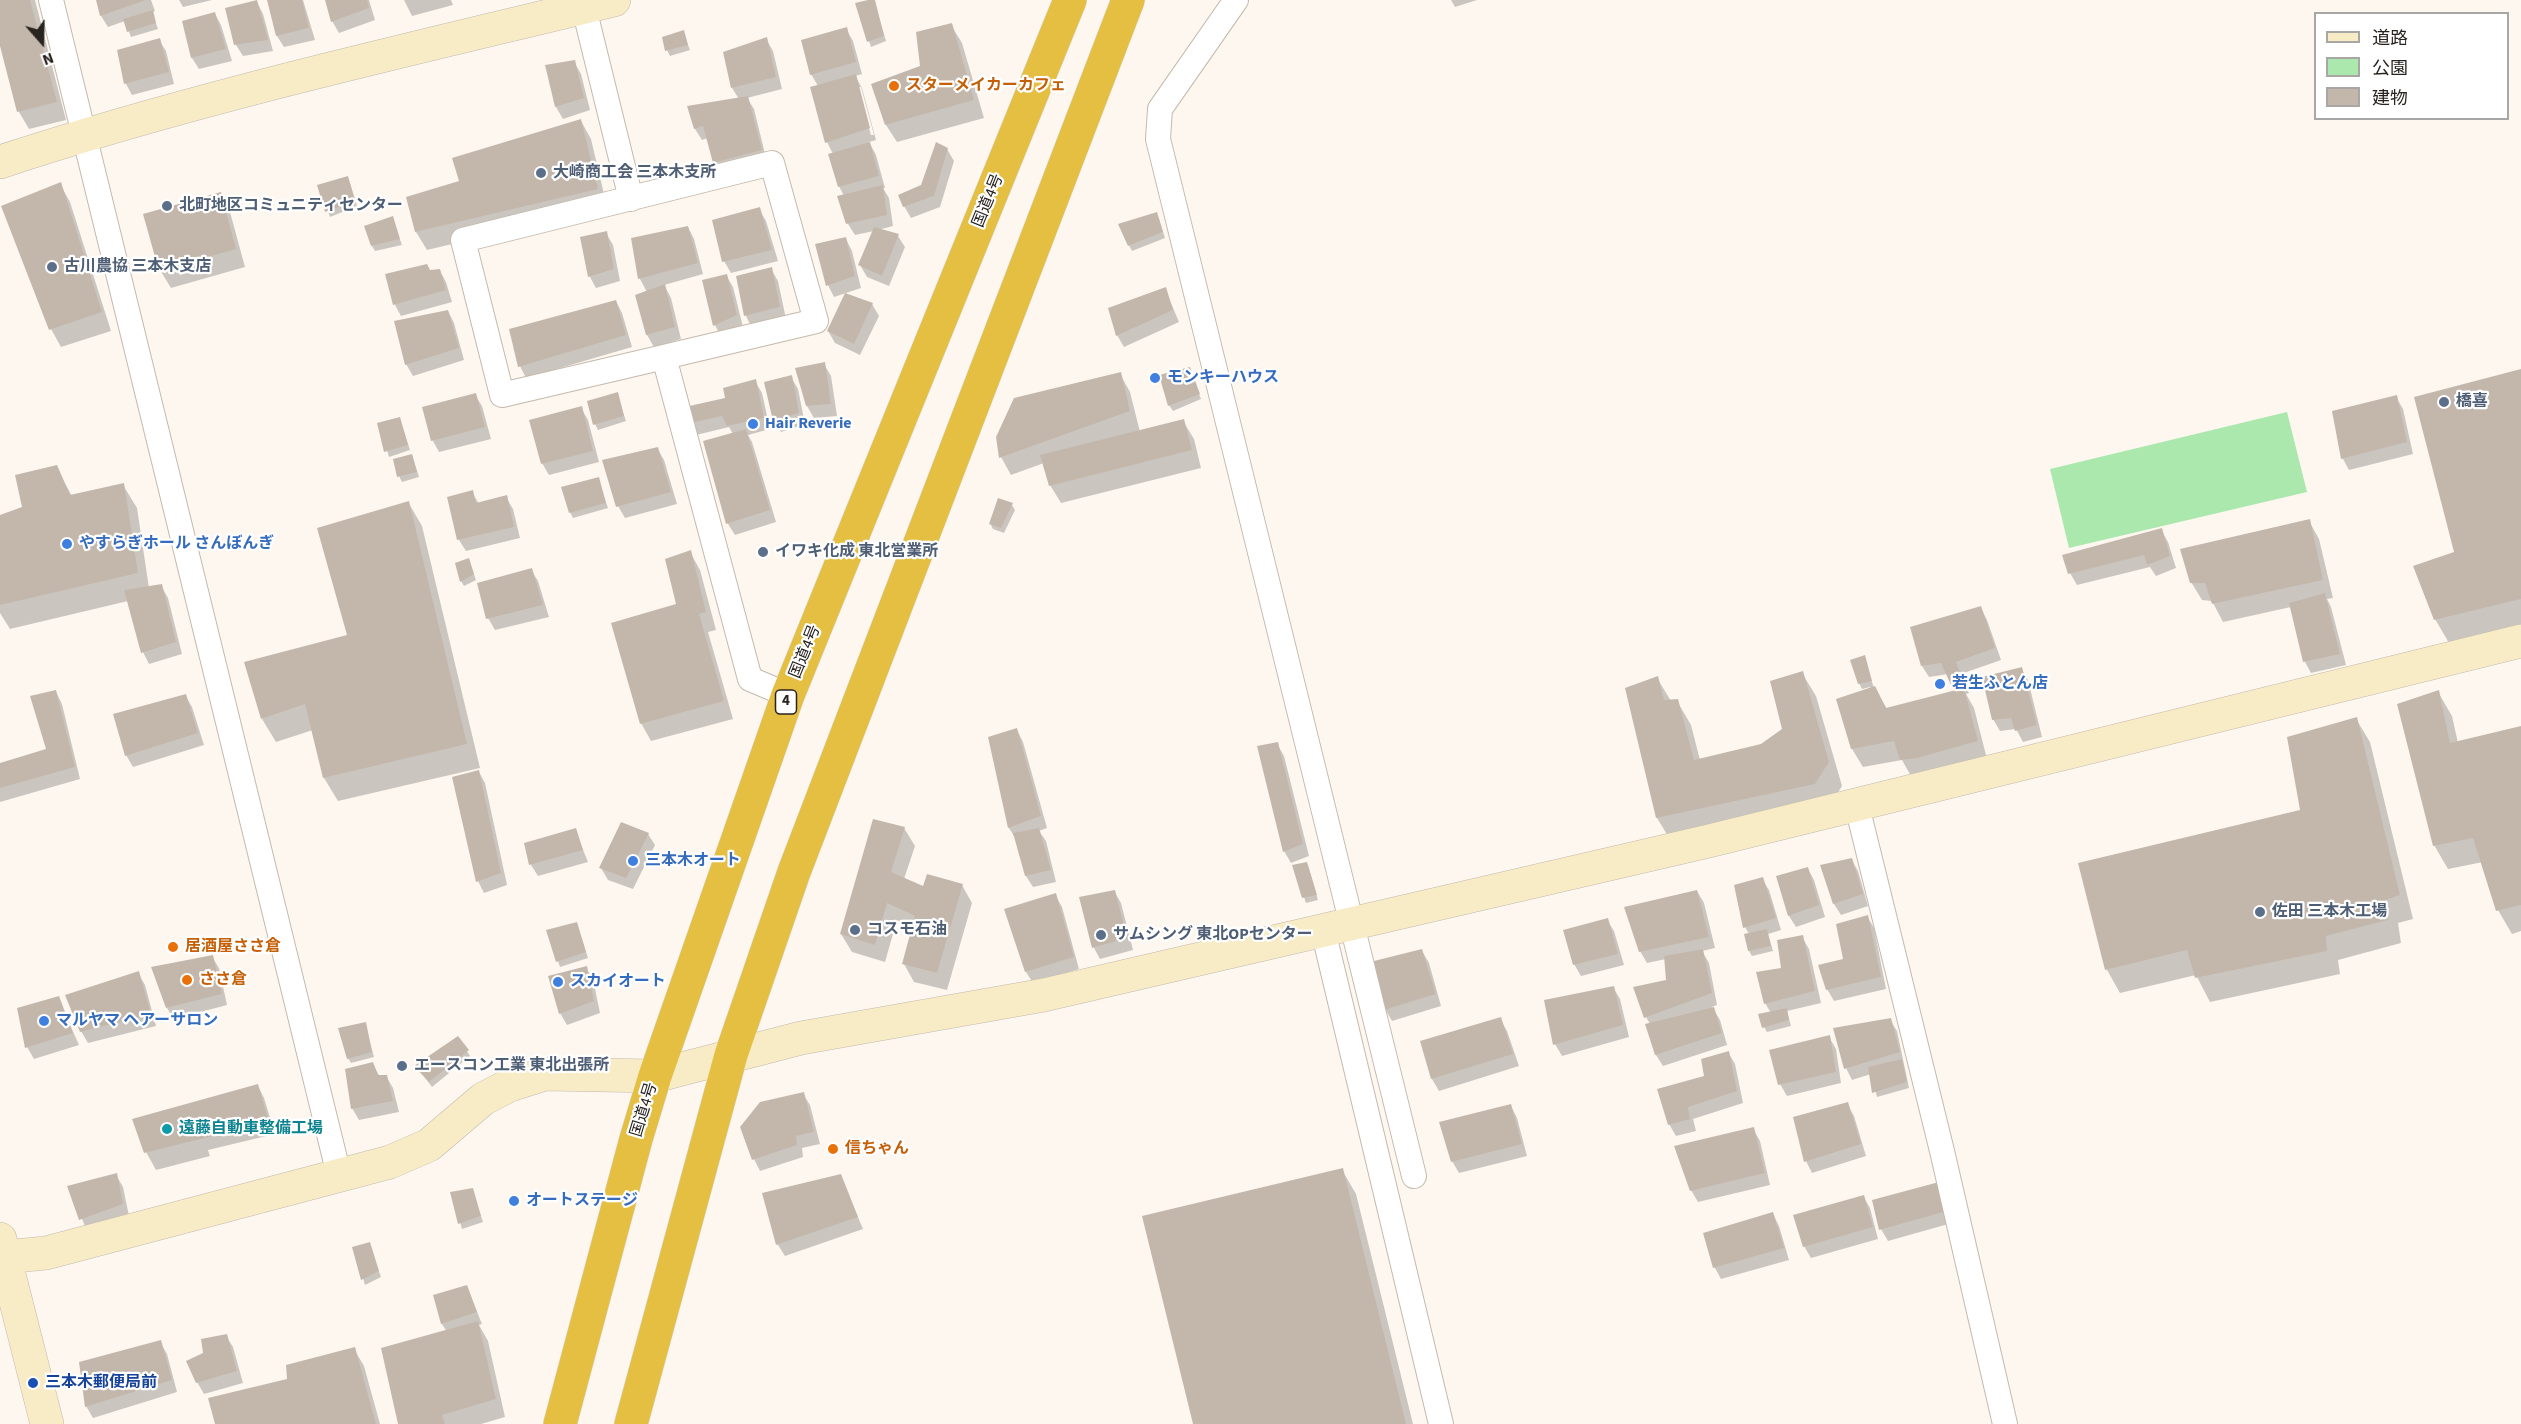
<!DOCTYPE html>
<meta charset="utf-8">
<style>
body{margin:0}
#map{position:relative;width:2521px;height:1424px;overflow:hidden;background:#fef7f0;font-family:"Source Sans 3","Noto Sans JP",sans-serif}
canvas{display:block}
.legend{position:absolute;left:2314px;top:12px;width:195px;height:108px;box-sizing:border-box;background:#fff;border:2px solid #a9a7a5;margin:0;padding:8px 10px;list-style:none;font-size:18px;color:#28231f}
.legend li{display:flex;align-items:center;gap:12px;height:30px}
.legend b{width:30px;border:2px solid #a9a7a5}
.north{position:absolute;left:12px;top:12px;width:60px;height:60px;-webkit-text-stroke:4px #fff;paint-order:stroke;rotate:160deg;font-size:16px;font-weight:700;line-height:24px;text-align:center;color:#28231f}
.north::after{content:'';display:block;margin:auto;width:21px;height:27px;background:#28231f;clip-path:polygon(50% 0,100% 100%,50% 72%,0 100%)}
</style>
<div id="map">
<canvas width="2521" height="1424"></canvas>
<ul class="legend">
<li><b style="height:8px;background:#f7ecc6"></b>道路</li>
<li><b style="height:16px;background:#aae8ae"></b>公園</li>
<li><b style="height:16px;background:#c3b7ac"></b>建物</li>
</ul>
<div class="north">N</div>
</div>
<script>
const ctx = document.querySelector('canvas').getContext('2d');
ctx.lineJoin = 'round';
function paint(path, color) {
  ctx.fillStyle = color;
  ctx.fill(path, 'evenodd');
}
function trace(path, color, width, dash) {
  ctx.strokeStyle = color;
  ctx.lineWidth = width;
  ctx.lineCap = dash ? 'butt' : 'round';
  ctx.setLineDash(dash || []);
  ctx.stroke(path);
}
function label(font, color, halo, rows, align = 'center') {
  ctx.font = font + ' "Source Sans 3","Noto Sans JP",sans-serif';
  ctx.lineWidth = 4.5;
  ctx.setLineDash([]);
  ctx.textBaseline = 'middle';
  ctx.strokeStyle = halo;
  ctx.fillStyle = color;
  for (const [text, x, y, turn = 0] of rows) {
    ctx.save();
    ctx.translate(x, y);
    ctx.rotate((+turn || 0) * Math.PI / 180);
    ctx.textAlign = isNaN(turn) ? turn : align;
    if (halo) ctx.strokeText(text, 0, 0);
    ctx.fillText(text, 0, 0);
    ctx.restore();
  }
}
const green = new Path2D(`
 M2287,412L2307,492L2069,548L2050,469Z`);
const shadow = new Path2D(`
 M0,0H35L66,120L29,129L19,112L0,40Z
 M97,0H151L155,11L152,12L158,29L131,37L125,21L108,27L101,16Z
 M179,0H212L183,7Z
 M268,0H303L315,40L284,47L277,36Z
 M327,0H369L375,20L339,33L332,21Z
 M404,0H451L453,5L412,16Z
 M874,0L886,41L871,47L857,4Z
 M1451,0H1477L1455,7Z
 M257,2L263,14L273,51L243,56L236,45Z
 M215,14L221,25L232,61L199,69L192,58L184,22Z
 M951,25L962,43L984,118L897,142L886,125Z
 M846,29L853,41L862,74L855,76L862,88L876,140L869,142L876,155L885,188H883L889,198L893,226L878,230L898,236L905,247L889,286L867,277L860,265L874,231L855,235L848,224L844,196L839,186L833,154L827,142L818,86L811,74ZM858,87H861L874,135H871Z
 M683,32L690,50L670,56L667,50Z
 M766,39L773,51L782,89L747,98L754,109L767,162L721,174L714,163L708,138L702,140L695,129L689,107L739,99L732,88L724,53Z
 M159,40L166,51L174,84L132,95L126,84L119,51Z
 M574,62L581,74L590,110L563,119L556,107L547,66Z
 M581,121L591,139L607,207L427,250L416,232L407,198L461,182Z
 M947,149L954,161L940,207L911,218L904,206L922,186Z
 M350,183L357,206L330,217L319,186Z
 M60,184L70,202L111,331L61,347L51,329Z
 M220,194L230,212L245,267L171,288L160,270Z
 M759,209L766,221L778,261L731,273L724,261Z
 M392,218L402,245L375,251L372,246Z
 M1159,219L1165,238L1132,251L1129,245Z
 M688,227L694,239L703,274L664,285L671,298L681,339L654,347L647,335L637,296L647,292L640,279L633,239Z
 M606,233L613,245L620,281L596,288L590,277L582,238Z
 M846,239L852,251L861,288L834,297L828,285Z
 M771,269L778,281L786,319L752,328L746,316L738,277Z
 M440,271L446,282L452,302L401,316L395,305L387,275Z
 M726,275L733,287L743,327L721,337L715,325L704,281Z
 M1165,289L1179,322L1124,347L1117,335Z
 M616,301L622,313L632,347L526,378L520,366Z
 M872,304L879,316L860,355L835,343L828,331Z
 M448,311L454,323L464,360L413,376L406,364Z
 M824,364L831,376L837,416L814,418L807,406Z
 M2521,370V626L2449,643L2435,619L2456,553Z
 M1120,374L1130,392L1140,432L1183,421L1194,439L1201,468L1061,503L1050,485L1044,463L1011,475L1001,457L998,437Z
 M1192,375L1201,399L1173,411L1169,405Z
 M791,377L798,389L805,424L781,432L774,420Z
 M755,381L762,393L770,429L748,435L752,442L776,522L735,535L728,524L705,442L733,434L729,427L696,435L689,423Z
 M617,394L626,421L598,430L595,424Z
 M475,395L482,406L491,439L439,452L433,441L424,408Z
 M2396,397L2403,409L2413,454L2349,470L2343,459L2334,412Z
 M581,408L588,420L599,462L549,475L542,463Z
 M400,419L410,450L389,457L379,424Z
 M657,448L664,460L677,504L625,518L618,506Z
 M412,455L419,477L402,482L399,476Z
 M56,467L72,496L123,485L137,508L149,588L161,586L168,598L182,654L149,664L143,652L128,601L10,629L0,613V516L23,508Z
 M598,479L608,508L573,518L570,512Z
 M472,492L479,504L506,497L513,509L520,538L466,551L459,540L448,498Z
 M408,502L422,526L480,768L338,801L324,778L313,730L276,742L262,719L349,636Z
 M1012,505L1015,510L1004,533L993,529L990,523Z
 M2309,521L2319,539L2333,598L2327,599L2331,607L2346,665L2311,673L2305,662L2291,607L2223,622L2212,601L2202,600L2191,582Z
 M2161,530L2168,542L2176,568L2156,576L2150,567L2077,585L2070,573Z
 M690,552L700,570L716,630L708,632L733,719L651,741L641,723L678,605Z
 M469,560L476,580L464,586L461,581Z
 M531,570L538,581L549,617L495,630L488,618Z
 M1981,608L1987,620L2001,660L1961,674L1969,693L1966,694L1974,708L1987,759L1912,778L1902,760L1863,767L1852,749L1838,699L1871,689L1870,687L1862,689L1859,683L1864,657L1874,688L1887,709L1956,692L1948,674L1929,677L1922,666Z
 M2021,669L2028,680L2042,737L2023,742L2016,729L2000,731L1993,719Z
 M1802,673L1816,696L1842,786L1829,807L1671,841L1657,818V678L1671,701H1677L1691,725L1700,760L1761,746L1783,729Z
 M56,692L62,704L80,779L0,802V764L48,750Z
 M2438,692L2452,716L2458,743L2521,727V931L2512,934L2498,910L2483,862L2448,869L2434,845Z
 M185,695L192,707L204,745L133,767L126,755Z
 M2356,719L2370,742L2413,919L2398,923L2401,943L2338,960L2340,974L2210,1002L2196,975L2120,993L2107,970L2080,864L2301,811Z
 M1017,730L1023,742L1047,828L1039,831L1046,841L1056,882L1033,887L1026,876L1017,841L1009,828L990,738Z
 M1277,744L1284,756L1309,856L1291,863L1284,851Z
 M479,772L485,783L507,885L484,893L478,881Z
 M904,828L915,846L904,879L924,888L962,885L972,903L947,990L914,982L904,964L913,928L897,920L885,962L852,952L841,934Z
 M575,830L588,862L538,876L531,865L526,844Z
 M648,834L655,845L633,889L608,880L601,868Z
 M1851,859L1858,871L1868,906L1841,915L1834,904L1822,866Z
 M1293,866L1309,869L1318,900L1306,903Z
 M1808,869L1814,880L1825,917L1796,927L1789,916L1778,877Z
 M1762,879L1769,890L1781,930L1768,934L1773,951L1752,956L1749,951V934L1745,927Z
 M1114,891L1121,903L1133,950L1100,959L1094,948Z
 M1697,891L1704,903L1715,948L1702,951L1709,963L1717,1005L1712,1007L1720,1020L1727,1045L1663,1066L1656,1055L1650,1024L1646,1017L1668,981L1666,959L1647,963L1640,951Z
 M1055,895L1062,907L1079,969L1033,983L1026,972Z
 M1867,916L1874,928L1886,989L1834,1001L1827,989Z
 M1607,920L1614,931L1624,965L1581,976L1574,964Z
 M577,924L588,958L560,967L548,931Z
 M1802,937L1809,949L1821,1003L1787,1011L1791,1026L1767,1032L1764,1027L1771,1013L1765,1003Z
 M1422,951L1429,963L1441,1006L1392,1021L1385,1009Z
 M212,957L219,968L227,1005L174,1019L167,1008Z
 M586,968L593,979L600,1013L567,1025L560,1013Z
 M138,973L145,985L156,1026L88,1043L81,1031Z
 M1613,987L1620,999L1629,1037L1562,1056L1555,1044Z
 M58,998L79,1045L34,1059L27,1047L19,1009Z
 M1500,1019L1507,1031L1519,1066L1439,1091L1432,1079L1422,1042Z
 M1890,1020L1897,1031L1909,1088L1877,1097L1871,1074L1852,1080L1846,1068Z
 M365,1023L374,1057L351,1063L348,1058Z
 M1829,1037L1836,1049L1841,1083L1787,1096L1780,1084Z
 M467,1051L470,1056L432,1087L416,1066Z
 M1728,1052L1735,1064L1743,1103L1693,1119L1696,1131L1676,1136L1669,1124Z
 M372,1063L380,1077L386,1076L393,1088L399,1112L359,1120L352,1108Z
 M258,1086L264,1098L275,1134L208,1150L210,1156L156,1170L146,1152Z
 M803,1094L810,1105L820,1144L802,1148L803,1157L760,1171L754,1159Z
 M1847,1104L1854,1116L1866,1156L1812,1173L1806,1161Z
 M1511,1106L1517,1118L1527,1156L1459,1173L1452,1161Z
 M1753,1129L1760,1141L1770,1185L1698,1202L1691,1190Z
 M1342,1170L1356,1194L1413,1424H1194Z
 M116,1175L123,1187L129,1216L87,1231L69,1187Z
 M840,1175L863,1229L785,1256L778,1245L763,1194Z
 M472,1189L483,1222L462,1229L452,1193Z
 M1863,1196L1870,1208L1878,1239L1811,1258L1804,1246Z
 M1945,1196L1952,1223L1888,1241L1881,1229Z
 M1773,1214L1779,1226L1789,1260L1721,1279L1715,1268L1705,1234Z
 M369,1244L381,1277L365,1285L354,1248Z
 M467,1287L482,1324L479,1325L488,1341L505,1417L481,1424H400L447,1332L442,1324L434,1296Z
 M226,1336L233,1347L243,1383L204,1394L197,1382L205,1354Z
 M160,1342L167,1354L177,1392L93,1418L86,1406Z
 M354,1349L364,1366L380,1424H217L288,1380Z`);
const building = new Path2D(`
 M0,0H30L57,102L17,112L0,46Z
 M96,0H146L100,16Z
 M257,0L268,40L234,45L225,8Z
 M267,0H302L309,28L276,36Z
 M325,0H367L369,8L331,22Z
 M868,0H875L884,36L867,42L855,3Z
 M153,10L156,23L127,32L123,19Z
 M215,12L226,49L191,58L182,21Z
 M952,23L974,100L885,125L871,84L920,66L916,32Z
 M847,27L856,62L810,75L801,40Z
 M684,30L688,45L665,51L662,37Z
 M767,37L776,77L731,88L723,52Z
 M160,38L169,72L124,84L117,50Z
 M575,60L584,98L555,107L545,65Z
 M856,74L870,128L825,143L810,87Z
 M748,96L762,150L713,163L703,126L694,129L687,106Z
 M581,119L598,189L415,232L406,197L459,181L452,158Z
 M870,142L879,176L838,187L828,154Z
 M936,142L948,148L934,196L903,207L898,195L921,185Z
 M348,176L355,201L325,212L317,185Z
 M61,182L102,312L49,330L1,206Z
 M883,185L887,215L846,224L837,196Z
 M221,192L236,249L159,271L143,214Z
 M760,207L772,250L722,262L712,220Z
 M1157,212L1163,232L1128,246L1118,224Z
 M393,216L400,239L371,246L364,226Z
 M688,226L698,263L638,279L631,238Z
 M874,227L899,234L882,276L858,265Z
 M607,231L614,269L588,277L580,237Z
 M846,237L855,276L826,286L815,244Z
 M427,264L430,270L440,269L446,290L393,305L385,274Z
 M772,267L780,307L744,316L736,276Z
 M727,274L737,315L713,326L702,280Z
 M665,284L675,327L646,335L635,295Z
 M1166,287L1173,310L1116,336L1108,308Z
 M845,293L873,303L854,344L827,331Z
 M616,300L626,335L518,367L509,329Z
 M448,310L459,348L405,365L394,321Z
 M825,362L831,404L806,406L795,368Z
 M1190,367L1200,394L1168,406L1159,375Z
 M2521,369V599L2434,620L2413,566L2454,552L2414,397Z
 M1121,372L1130,411L999,458L996,437L1014,398Z
 M792,375L799,413L773,421L764,382Z
 M756,379L764,418L727,426L722,416L687,424L685,407L725,398L723,388Z
 M618,392L624,416L593,425L587,401Z
 M476,393L485,427L431,441L422,407Z
 M2397,395L2407,442L2341,459L2332,411Z
 M582,406L593,451L541,464L529,420Z
 M400,417L408,445L384,452L377,423Z
 M1184,419L1192,450L1049,486L1040,455Z
 M746,429L770,510L726,524L703,441Z
 M658,447L671,492L616,507L602,460Z
 M412,454L417,472L397,477L393,459Z
 M57,465L70,495L124,483L138,573L0,605V515L22,507L15,475Z
 M599,477L606,503L569,513L561,487Z
 M473,490L476,503L507,495L514,527L457,540L447,497Z
 M998,498L1013,503L1001,528L989,524Z
 M409,501L467,744L323,778L305,704L261,719L244,662L347,635L317,528Z
 M2310,519L2323,580L2212,604L2205,583H2190L2180,549Z
 M2162,528L2170,556L2147,565L2144,555L2068,574L2062,555Z
 M691,550L706,612L699,614L724,701L640,724L611,623L676,604L665,559Z
 M469,558L474,574L460,582L455,563Z
 M532,568L543,605L486,619L477,583Z
 M162,584L176,642L141,653L124,590Z
 M2325,593L2340,654L2303,662L2289,603Z
 M1981,606L1995,648L1956,662L1963,681L1951,685L1941,663L1921,666L1910,627Z
 M1865,655L1872,681L1858,684L1850,660Z
 M2022,667L2037,725L2015,731L2011,718L1992,720L1982,677Z
 M1803,671L1829,762L1815,784L1656,818L1625,688L1658,676L1664,700L1678,699L1694,760L1761,744L1782,729L1770,681Z
 M1875,686L1886,708L1964,688L1978,741L1917,758L1900,760L1894,741L1851,749L1836,699Z
 M56,690L75,767L0,788V763L46,749L30,696Z
 M2439,690L2450,743L2521,726V905L2496,911L2473,838L2433,846L2397,704Z
 M186,694L198,733L125,756L113,714Z
 M2357,717L2400,895L2385,900L2388,920L2326,936L2327,951L2195,978L2187,950L2105,970L2078,863L2300,810L2287,737Z
 M1017,728L1041,816L1008,828L988,737Z
 M1278,742L1303,844L1283,852L1257,746Z
 M479,770L501,873L476,882L452,777Z
 M873,819L905,827L891,872L923,886L927,874L963,884L937,973L902,964L915,916L887,903L875,945L840,934Z
 M621,822L649,833L626,878L599,868Z
 M576,828L583,850L529,865L524,843Z
 M1039,828L1051,870L1025,876L1013,833Z
 M1852,858L1863,894L1833,904L1820,865Z
 M1307,862L1317,895L1302,898L1292,865Z
 M1808,867L1819,905L1788,916L1776,876Z
 M1763,877L1776,918L1743,928L1734,885Z
 M1115,890L1127,938L1092,948L1079,897Z
 M1697,890L1709,937L1639,952L1624,907Z
 M1056,893L1074,957L1025,972L1004,909Z
 M1868,915L1881,977L1826,990L1818,965L1843,959L1836,924Z
 M1608,918L1618,954L1573,965L1563,930Z
 M577,922L586,952L556,962L546,930Z
 M1767,929L1771,946L1748,951L1744,934Z
 M1803,935L1815,991L1764,1004L1756,972L1781,968L1777,940Z
 M1422,949L1436,994L1384,1010L1370,962Z
 M1703,949L1712,993L1644,1018L1633,987L1666,980L1664,956Z
 M213,955L222,994L166,1008L151,967Z
 M587,966L594,1001L559,1014L548,976Z
 M139,971L151,1014L80,1032L65,995Z
 M1614,986L1623,1025L1553,1045L1544,1000Z
 M59,996L73,1033L25,1048L17,1008Z
 M1714,1007L1722,1033L1655,1055L1645,1024Z
 M1787,1008L1789,1020L1762,1028L1758,1014Z
 M1501,1017L1513,1054L1431,1079L1420,1041Z
 M1891,1018L1900,1052L1844,1069L1833,1028Z
 M366,1022L372,1052L347,1059L338,1028Z
 M1830,1035L1836,1072L1778,1085L1769,1050Z
 M458,1036L469,1050L429,1082L414,1066Z
 M1729,1051L1737,1091L1688,1107L1690,1119L1668,1125L1657,1089L1704,1076L1701,1059Z
 M1902,1059L1907,1082L1872,1093L1868,1067Z
 M373,1062L378,1075H387L393,1101L351,1109L345,1069Z
 M258,1084L269,1122L144,1153L132,1119Z
 M804,1092L814,1132L796,1136L797,1145L752,1160L740,1127L760,1102Z
 M1848,1102L1861,1144L1804,1162L1793,1117Z
 M1511,1104L1522,1144L1451,1162L1439,1122Z
 M1754,1127L1765,1173L1690,1191L1674,1146Z
 M1343,1168L1406,1424H1193L1142,1216Z
 M117,1173L123,1204L79,1220L67,1186Z
 M841,1174L858,1217L776,1245L762,1193Z
 M1939,1182L1947,1211L1879,1230L1872,1200Z
 M473,1188L481,1216L458,1224L450,1192Z
 M1864,1195L1873,1227L1803,1247L1793,1215Z
 M1773,1212L1784,1248L1713,1268L1703,1233Z
 M370,1242L379,1271L361,1280L352,1247Z
 M467,1285L477,1312L441,1324L433,1295Z
 M478,1321L496,1399L442,1415L445,1424H398L381,1348Z
 M227,1334L237,1371L196,1383L186,1361L203,1353L201,1339Z
 M161,1340L172,1380L85,1407L79,1362Z
 M355,1347L376,1424H215L208,1398L287,1379L286,1365Z`);
const street = new Path2D(`
 M51,0L339,1175
 M582,0L631,199
 M1236,0L1160,109L1158,139L1414,1176
 M664,357L502,395L463,240L772,163L816,321L664,357L750,679L788,695
 M1857,806L1942,1151L2005,1424
 M1323,930L1441,1424`);
const secondary = new Path2D(`
 M0,162C201,96 409,50 614,0
 M0,1239L47,1424
 M4,1257L46,1253L390,1162L429,1145L483,1099L510,1085L545,1074L655,1076L801,1038L1044,995L1709,841L2521,641`);
const highway = new Path2D(`
 M560,1424L636,1139L655,1076L788,695L1070,0
 M631,1424L731,1055L794,872L1128,0`);
const markers = [
 [894,86,6,"#e8710a"],
 [541,173,6,"#5c6f8a"],
 [167,206,6,"#5c6f8a"],
 [52,267,6,"#5c6f8a"],
 [1155,378,6,"#3f7fe0"],
 [2444,402,6,"#5c6f8a"],
 [753,424,6,"#3f7fe0"],
 [67,544,6,"#3f7fe0"],
 [763,552,6,"#5c6f8a"],
 [1940,684,6,"#3f7fe0"],
 [633,861,6,"#3f7fe0"],
 [2260,912,6,"#5c6f8a"],
 [855,930,6,"#5c6f8a"],
 [1101,935,6,"#5c6f8a"],
 [173,947,6,"#e8710a"],
 [187,980,6,"#e8710a"],
 [558,982,6,"#3f7fe0"],
 [44,1021,6,"#3f7fe0"],
 [402,1066,6,"#5c6f8a"],
 [167,1129,6,"#0f9aa8"],
 [833,1149,6,"#e8710a"],
 [514,1201,6,"#3f7fe0"],
 [33,1383,6,"#1a4fb4"]
];
const shields = [
 [786,702,21]
];
const shieldNames = [
 ["4",786,702]
];
const foodNames = [
 ["スターメイカーカフェ",906,86],
 ["居酒屋ささ倉",185,947],
 ["ささ倉",199,980],
 ["信ちゃん",845,1149]
];
const serviceNames = [
 ["大崎商工会 三本木支所",553,173],
 ["北町地区コミュニティセンター",179,206],
 ["古川農協 三本木支店",64,267],
 ["橋喜",2456,402],
 ["イワキ化成 東北営業所",775,552],
 ["佐田 三本木工場",2272,912],
 ["コスモ石油",867,930],
 ["サムシング 東北OPセンター",1113,935],
 ["エースコン工業 東北出張所",414,1066]
];
const streetNames = [
 ["国道4号",989,201,-68],
 ["国道4号",806,652,-68],
 ["国道4号",645,1110,-73]
];
const shopNames = [
 ["モンキーハウス",1167,378],
 ["Hair Reverie",765,424],
 ["やすらぎホール さんぼんぎ",79,544],
 ["若生ふとん店",1952,684],
 ["三本木オート",645,861],
 ["スカイオート",570,982],
 ["マルヤマ ヘアーサロン",56,1021],
 ["オートステージ",526,1201]
];
const cultureNames = [
 ["遠藤自動車整備工場",179,1129]
];
const transitNames = [
 ["三本木郵便局前",45,1383]
];
paint(green, '#aae8ae');
paint(shadow, '#0003');
paint(building, '#c3b7ac');
trace(street, '#c4b9ad', 26);
trace(secondary, '#c4b9ad', 34);
trace(highway, '#d8d7d7', 34);
trace(street, '#fff', 24);
trace(secondary, '#f7ecc6', 33);
trace(highway, '#e5bf42', 33);
for (const [x, y, r, color] of markers) {
  const dot = new Path2D();
  dot.arc(x, y, r, 0, 2 * Math.PI);
  ctx.fillStyle = color;
  ctx.fill(dot);
  trace(dot, '#fff', 2);
}
for (const [x, y, w] of shields) {
  const box = new Path2D();
  box.roundRect(x - w / 2, y - 12, w, 24, 4.5);
  ctx.fillStyle = '#fff';
  ctx.fill(box);
  trace(box, '#28231f', 1.5);
}
label('bold 15px', '#28231f', null, shieldNames);
label('bold 16px', '#c56008', '#fff', foodNames, 'left');
label('bold 16px', '#4e5e75', '#fff', serviceNames, 'left');
label('16px', '#28231f', '#fff', streetNames);
label('bold 16px', '#366cbe', '#fff', shopNames, 'left');
label('bold 16px', '#0d838f', '#fff', cultureNames, 'left');
label('bold 16px', '#164399', '#fff', transitNames, 'left');
</script>
